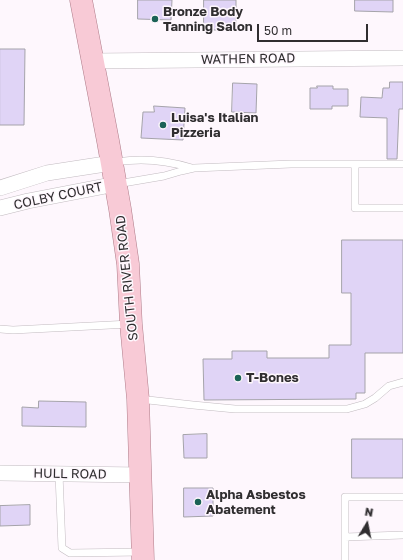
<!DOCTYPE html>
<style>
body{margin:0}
#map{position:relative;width:403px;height:560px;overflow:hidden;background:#fef7fd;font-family:"Golos Text",sans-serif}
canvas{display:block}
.north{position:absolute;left:347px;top:504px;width:40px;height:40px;-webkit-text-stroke:3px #fef7fd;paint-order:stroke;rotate:10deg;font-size:11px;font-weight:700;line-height:16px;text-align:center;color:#302e30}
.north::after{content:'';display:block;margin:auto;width:14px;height:18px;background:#302e30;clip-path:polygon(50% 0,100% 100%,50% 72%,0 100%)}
.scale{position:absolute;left:257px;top:24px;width:111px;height:18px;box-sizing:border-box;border:2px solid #302e30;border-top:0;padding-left:5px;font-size:12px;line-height:14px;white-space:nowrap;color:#302e30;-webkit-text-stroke:3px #fef7fd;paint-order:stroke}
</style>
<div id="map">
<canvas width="403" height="560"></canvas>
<div class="north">N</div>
<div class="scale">50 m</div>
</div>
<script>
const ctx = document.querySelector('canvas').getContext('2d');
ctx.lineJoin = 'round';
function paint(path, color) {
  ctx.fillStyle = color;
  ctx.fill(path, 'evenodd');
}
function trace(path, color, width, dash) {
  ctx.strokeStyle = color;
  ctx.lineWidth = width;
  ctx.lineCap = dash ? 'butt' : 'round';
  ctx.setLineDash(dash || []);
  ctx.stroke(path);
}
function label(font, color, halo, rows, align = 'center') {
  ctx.font = font + ' "Golos Text",sans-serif';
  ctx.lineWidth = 3;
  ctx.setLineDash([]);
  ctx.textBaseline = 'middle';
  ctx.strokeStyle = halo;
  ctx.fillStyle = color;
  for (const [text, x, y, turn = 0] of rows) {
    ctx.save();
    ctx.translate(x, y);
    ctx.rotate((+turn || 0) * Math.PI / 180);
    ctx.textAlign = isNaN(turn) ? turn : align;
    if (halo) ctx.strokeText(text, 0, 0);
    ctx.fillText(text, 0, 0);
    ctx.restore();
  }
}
const building = new Path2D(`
 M138,0H172L171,20L138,19Z
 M204,0H236V30H204Z
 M355,0H393V12L355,11Z
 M0,49H25L24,125H0Z
 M390,82H403V109H399L397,159H387V118L360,117L361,97L382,98L383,88H389Z
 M233,83L257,84L256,113L232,112Z
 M317,86H333V89H348V106H332V109H310V88H317Z
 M154,106L185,108L183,140L141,138L143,112H154Z
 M342,240H403V353H365V393H356V399L204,400L203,359H232V351H267V358H329V345H351V293H342Z
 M39,401L86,402V427L22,426V407L38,408Z
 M207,434V458H184L183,435Z
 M352,439H403V478H352Z
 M184,488H213V516L184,517Z
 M30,505V525L0,526V506Z`);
const lane = new Path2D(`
 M115,162C123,161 132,160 141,160C158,160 175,163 192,168
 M355,164V208H403
 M117,184L164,176L181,171L194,168L291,164H403
 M0,329L13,330L130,324
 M139,399L193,405L235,409H347L365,404L375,398L389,386L403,382
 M59,474L62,548L70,553L141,552
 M345,537L403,535
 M345,560V497H403`);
const street = new Path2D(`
 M93,61L403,58
 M0,188L47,173L112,163
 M0,208L28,201L116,184
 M0,473L141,475`);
const primary = new Path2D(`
 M81,0L108,141L120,209L128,264L131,324L138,399L143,560`);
const markers = [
 [155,19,4,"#1b6256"],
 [163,125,4,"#1b6256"],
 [238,378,4,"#1b6256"],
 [198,502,4,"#1b6256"]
];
const poiNames = [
 ["Bronze Body",163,12],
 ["Tanning Salon",163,27],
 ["Luisa's Italian",171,118],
 ["Pizzeria",171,133],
 ["T-Bones",246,378],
 ["Alpha Asbestos",206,495],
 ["Abatement",206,510]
];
const streetNames = [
 ["WATHEN ROAD",248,59,-1],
 ["COLBY COURT",58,196,-12],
 ["SOUTH RIVER ROAD",127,278,-96],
 ["HULL ROAD",70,474,1]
];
paint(building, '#e0d4f6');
trace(building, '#a5a3aa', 1);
trace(lane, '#c2bbc0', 8);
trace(street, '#c2bbc0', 16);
trace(primary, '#af7d8a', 23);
trace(lane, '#fff', 7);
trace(street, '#fff', 15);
trace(primary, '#f8cad6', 22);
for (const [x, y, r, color] of markers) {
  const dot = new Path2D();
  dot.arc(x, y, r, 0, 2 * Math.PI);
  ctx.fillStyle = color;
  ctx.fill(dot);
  trace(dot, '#fef7fd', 1.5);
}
label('bold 13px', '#302e30', '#fef7fd', poiNames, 'left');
label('13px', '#302e30', '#fef7fd', streetNames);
</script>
